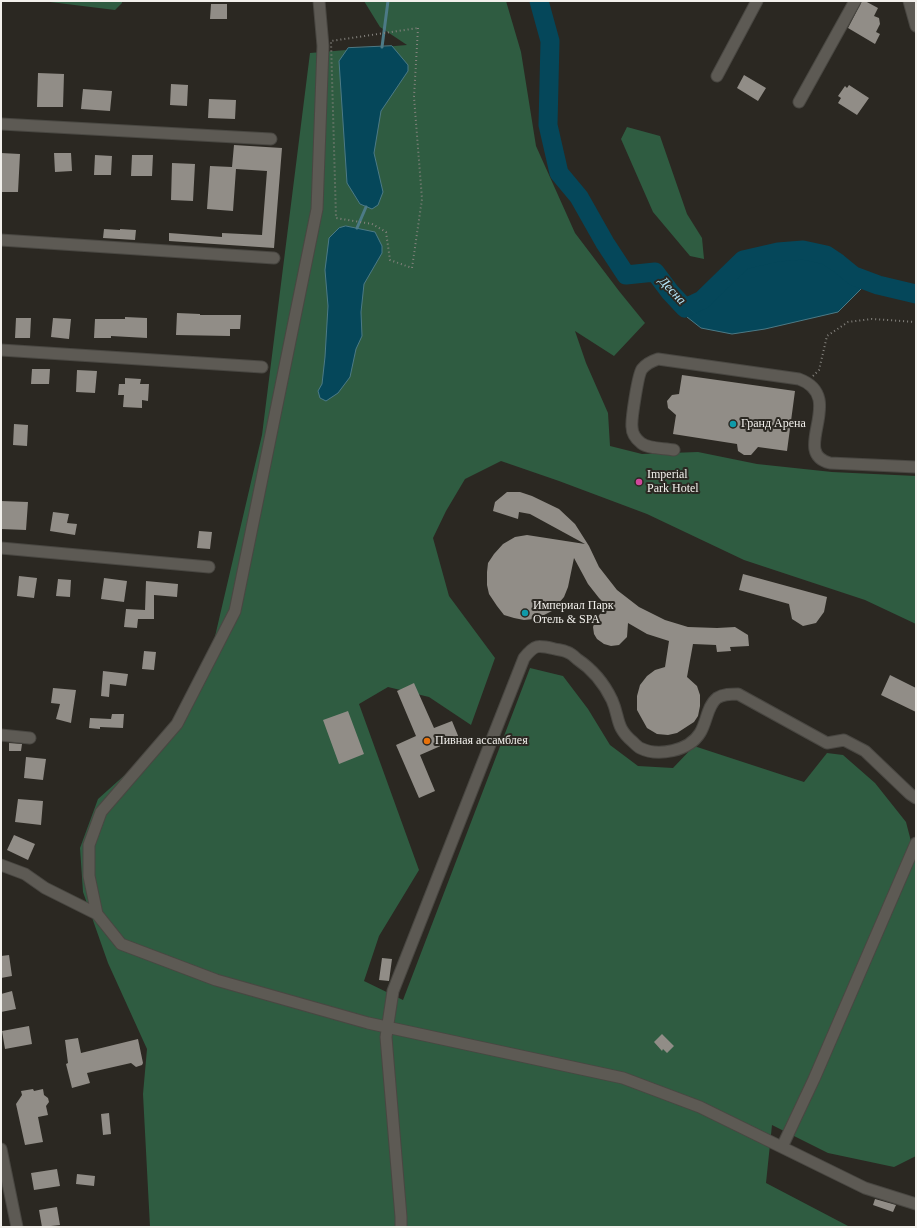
<!DOCTYPE html>
<meta charset="utf-8">
<style>
body{margin:0}
#map{position:relative;width:917px;height:1228px;overflow:hidden;background:#2b2822;font-family:Georgia,serif}
canvas{display:block}
.frame{position:absolute;inset:0;border:2px solid #f2f0ec;pointer-events:none}
</style>
<div id="map">
<canvas width="917" height="1228"></canvas>
<div class="frame"></div>
</div>
<script>
const ctx = document.querySelector('canvas').getContext('2d');
ctx.lineJoin = 'round';
function paint(path, color) {
  ctx.fillStyle = color;
  ctx.fill(path, 'evenodd');
}
function trace(path, color, width, dash) {
  ctx.strokeStyle = color;
  ctx.lineWidth = width;
  ctx.lineCap = dash ? 'butt' : 'round';
  ctx.setLineDash(dash || []);
  ctx.stroke(path);
}
function label(font, color, halo, rows, align = 'center') {
  ctx.font = font + ' Georgia,serif';
  ctx.lineWidth = 4;
  ctx.setLineDash([]);
  ctx.textBaseline = 'middle';
  ctx.strokeStyle = halo;
  ctx.fillStyle = color;
  for (const [text, x, y, turn = 0] of rows) {
    ctx.save();
    ctx.translate(x, y);
    ctx.rotate((+turn || 0) * Math.PI / 180);
    ctx.textAlign = isNaN(turn) ? turn : align;
    if (halo) ctx.strokeText(text, 0, 0);
    ctx.fillText(text, 0, 0);
    ctx.restore();
  }
}
const forest = new Path2D(`
 M42,1H122V3L115,10Z
 M364,1H506L521,52L536,146L575,233L619,291L645,323L614,356L575,331L586,363L608,413L610,446L642,454L698,452L757,464L832,472L916,476V624L865,600L744,560L647,514L559,481L501,461L465,479L446,511L433,538L449,596L495,658L471,725L429,697L388,687L359,704L419,870L379,936L364,981L403,1000L530,668L563,676L588,709L610,745L638,766L673,768L694,746L804,782L827,753L843,755L875,783L906,822L913,849L916,855V1156L894,1167L828,1153L772,1125L766,1183L850,1227H150L143,1094L147,1049L108,963L83,892L80,848L98,799L147,755L206,675L262,435L310,53L407,45L380,27Z
 M627,127L660,136L687,214L702,238L704,259L690,256L653,212L621,139Z`);
const water = new Path2D(`
 M392,46L408,65V71L381,111L374,153L383,192L378,205L372,209L360,204L347,183L339,61L348,48Z
 M346,226L375,232L382,246V253L364,284L361,312L362,336L356,349L350,377L338,393L326,401L320,398L318,391L322,384L325,357L328,306L325,270L329,238L339,228Z
 M803,250L826,255L868,282L838,312L765,329L732,334L701,328L687,317L685,308L732,271L743,260L778,252Z`);
const stream = new Path2D(`
 M382,47L388,1
 M357,228L366,207`);
const river = new Path2D(`
 M539,1L550,41L548,125L559,173L579,197L605,243L626,275L655,272L670,292L685,308L702,300L743,260L778,252L803,250L826,255L838,263L854,276L878,285L916,294`);
const building = new Path2D(`
 M862,1H865L878,8L874,16L879,18L880,24L876,32L880,34L875,44L848,28Z
 M211,4H227V19H210Z
 M38,73L64,74L63,107H37Z
 M744,75L766,88L758,101L737,88Z
 M171,84L188,85L187,106L170,105Z
 M849,85L869,98L857,115L838,103L841,98L838,96L845,86L847,88Z
 M83,89L112,91L110,111L81,109Z
 M209,99L236,100L235,119L208,118Z
 M234,145L282,148L274,248L169,241V233L222,237V233L262,235L267,171L236,169L233,211L207,209L210,166L232,167Z
 M1,153L20,154L18,192H1Z
 M54,153H71L72,171L55,172Z
 M95,155L112,156L111,175H94Z
 M132,155H153L152,176H131Z
 M172,163L195,164L193,201L171,200Z
 M104,229L120,230V229L136,230L135,240L103,238Z
 M177,313L200,314V315H241L240,329H230V336L176,335Z
 M125,317L147,318V338L111,336V338H94L95,319H125Z
 M16,318H31L30,338H15Z
 M53,318L71,319L69,339L51,337Z
 M32,369H50L49,384H31Z
 M77,370L97,371L95,393L76,392Z
 M682,375L795,391L787,451L758,447L751,455H744L738,451L737,444L673,434L676,415L668,408L667,401L672,395L679,394Z
 M125,378L141,379L140,384H149L148,401L142,400V408L123,407L124,395H118L119,384H125Z
 M14,424L28,425L27,446L13,445Z
 M507,492H520L532,496L559,509L575,524L589,546L599,567L617,590L639,607L665,620L688,627L717,628L735,627L748,635L749,646L730,647L731,651L717,652L716,645L693,644L687,677L697,686L700,695V706L698,716L694,722L677,733L668,735L657,734L647,728L637,710V696L640,685L647,676L655,670L665,667L669,641L647,634L628,623L627,637L619,645L611,646L604,644L597,639L594,634L593,627L596,619L600,614L610,609L599,598L588,584L574,558L568,587L564,597L552,611L542,616L534,619L524,620L514,618L504,615L497,606L489,594L487,585V572L488,563L494,554L503,544L515,537L527,535L585,544L530,514L519,512L518,519L493,511L495,502Z
 M1,501L28,502L26,530L1,529Z
 M53,512L69,514L67,523L77,524L75,535L50,531Z
 M199,531L212,532L210,549L197,548Z
 M743,574L827,597L824,612L816,623L803,626L792,619L789,604L739,590Z
 M19,576L37,578L34,598L17,596Z
 M104,578L127,581L124,602L101,599Z
 M58,579L71,580L70,597L56,596Z
 M146,581L178,584L177,597L154,595V619H138L137,628L124,627L126,609L145,610Z
 M144,651L156,652L154,670L142,669Z
 M103,671L128,674L126,686L110,684L109,697L101,696Z
 M890,675L916,688V712L881,695Z
 M414,683L434,728L452,721L459,738L420,755L435,791L419,798L396,745L416,736L397,691Z
 M53,688L76,690L71,723L56,719L60,704L51,703Z
 M348,711L364,754L339,764L323,720Z
 M112,714H124L123,728L100,727V729L89,728L90,718L111,719Z
 M9,743L22,744L21,751H9Z
 M26,757L46,759L43,780L24,778Z
 M18,799L43,801L41,825L15,822Z
 M14,835L35,844L28,860L7,850Z
 M9,955L12,976L1,978V956Z
 M382,958L392,959L389,981L379,980Z
 M12,991L16,1009L1,1012V994Z
 M29,1026L32,1044L5,1049L2,1031Z
 M662,1034L674,1046L667,1053L663,1049L662,1051L654,1042Z
 M78,1038L81,1053L138,1039L143,1063L142,1065L136,1067L131,1063L87,1073L90,1083L72,1088L66,1064L68,1063L65,1040Z
 M33,1089L34,1091L43,1089L44,1095L48,1098L49,1102L46,1106L48,1115L38,1117L43,1142L25,1145L16,1104L22,1095L21,1091Z
 M109,1113L111,1134L103,1135L101,1114Z
 M57,1169L60,1186L34,1190L31,1173Z
 M77,1174L95,1176L94,1186L76,1184Z
 M875,1199L896,1205L893,1212L873,1205Z
 M57,1207L60,1225L42,1227L39,1210Z`);
const path = new Path2D(`
 M418,28L414,97L422,199L412,268L390,260L386,232L372,224L336,218L331,41Z
 M813,376L819,370L827,336L848,322L872,319L916,322`);
const minor = new Path2D(`
 M319,1L323,46L317,209L235,611L177,724L101,812L89,845V876L97,914L121,944L216,980L368,1023L623,1078L700,1107L865,1188L916,1204
 M909,1L916,26
 M717,76L757,1
 M799,102L855,1
 M1,124L271,139
 M1,240L274,258
 M1,350L262,367
 M674,450C663,448 649,449 641,443C636,439 632,433 632,427C631,420 638,374 642,369C646,364 652,361 658,359L799,379C848,397 789,453 830,463L916,467
 M1,548L209,567
 M1,735L30,738
 M1,865L25,874L45,888L97,914
 M782,1147L814,1079L916,843
 M1,1149L17,1227
 M401,1227V1217L386,1037L393,991L524,658C535,644 538,645 555,649C559,650 563,650 567,652C570,653 574,656 577,659C592,669 604,683 612,700C620,718 615,727 633,742C635,744 638,747 640,748C658,757 689,751 700,733C707,722 707,706 717,698C723,694 731,694 738,694L827,743L844,740L865,751L910,794L916,798`);
const markers = [
 [733,424,4,"#0f9aa8"],
 [639,482,4,"#d1479c"],
 [525,613,4,"#0f9aa8"],
 [427,741,4,"#e8710a"]
];
const poiNames = [
 ["Гранд Арена",741,424],
 ["Imperial",647,475],
 ["Park Hotel",647,489],
 ["Империал Парк",533,606],
 ["Отель & SPA",533,620],
 ["Пивная ассамблея",435,741]
];
const waterNames = [
 ["Десна",672,291,47]
];
paint(forest, '#2f5c41');
paint(water, '#05475a');
trace(water, '#4c7a86', 1);
trace(stream, '#4c7a86', 3);
trace(river, '#05475a', 19);
paint(building, '#918d87');
trace(minor, '#494742', 13);
trace(path, '#84827d', 2, [1, 3]);
trace(minor, '#5d5a54', 11);
for (const [x, y, r, color] of markers) {
  const dot = new Path2D();
  dot.arc(x, y, r, 0, 2 * Math.PI);
  ctx.fillStyle = color;
  ctx.fill(dot);
  trace(dot, '#2b2822', 1.5);
}
label('12px', '#f2f0ec', '#2b2822', poiNames, 'left');
label('italic 13px', '#b8ebff', '#2b2822', waterNames);
</script>
